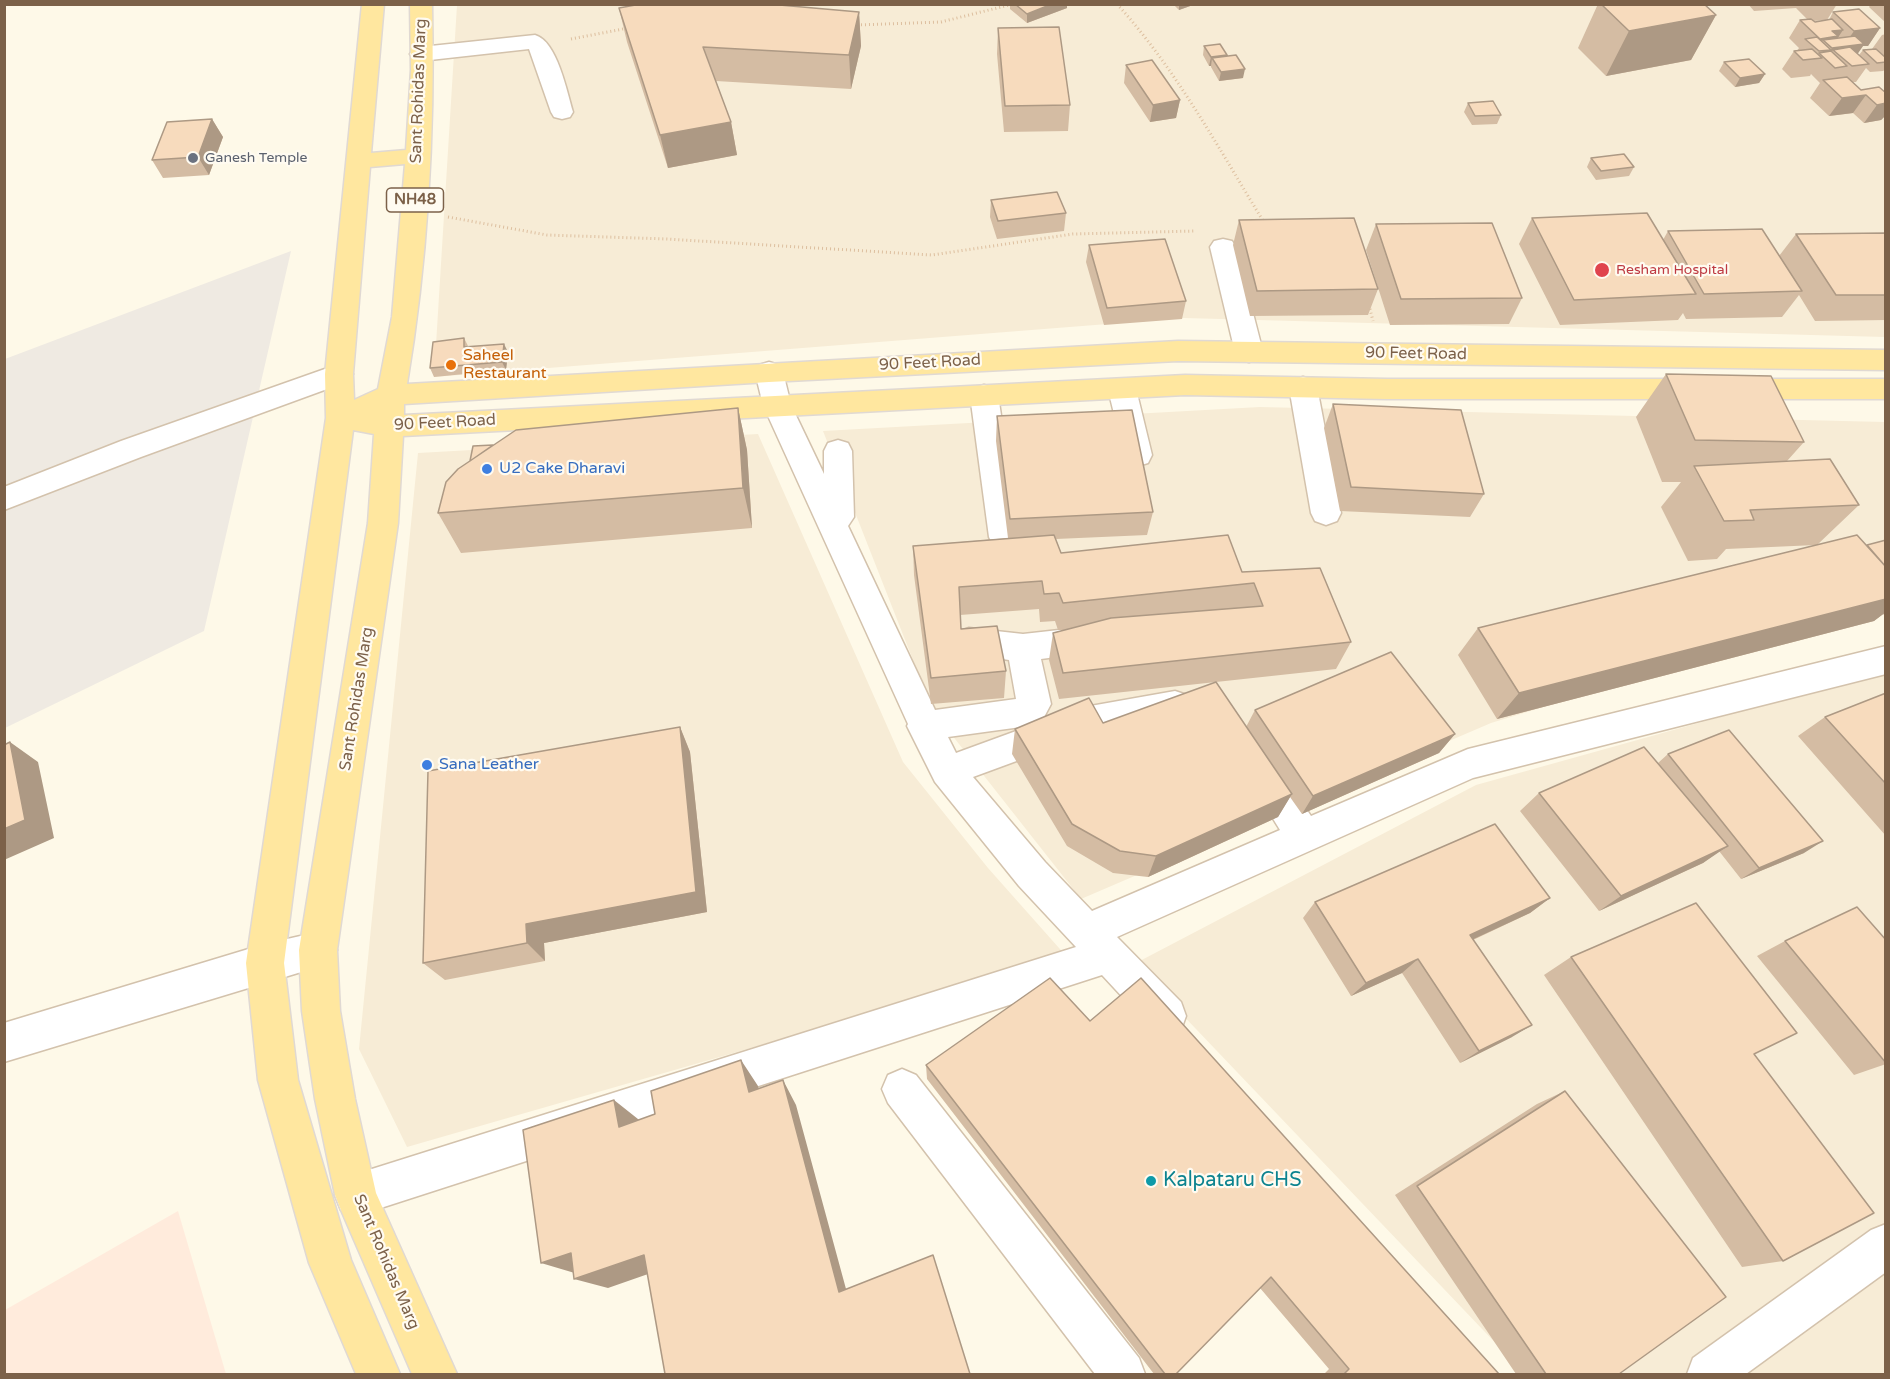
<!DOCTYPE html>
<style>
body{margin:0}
#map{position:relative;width:1890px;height:1379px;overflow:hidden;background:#fef9e8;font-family:"Varela Round",sans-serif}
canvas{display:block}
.frame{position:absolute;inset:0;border:6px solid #7c6149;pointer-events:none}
</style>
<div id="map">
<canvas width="1890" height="1379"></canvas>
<div class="frame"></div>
</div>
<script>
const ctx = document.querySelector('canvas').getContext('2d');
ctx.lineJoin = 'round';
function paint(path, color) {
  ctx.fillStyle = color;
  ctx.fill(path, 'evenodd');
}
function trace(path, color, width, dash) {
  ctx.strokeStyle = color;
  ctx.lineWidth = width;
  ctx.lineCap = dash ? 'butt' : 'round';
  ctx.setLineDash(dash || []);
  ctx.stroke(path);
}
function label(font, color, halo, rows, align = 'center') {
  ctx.font = font + ' "Varela Round",sans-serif';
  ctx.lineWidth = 4.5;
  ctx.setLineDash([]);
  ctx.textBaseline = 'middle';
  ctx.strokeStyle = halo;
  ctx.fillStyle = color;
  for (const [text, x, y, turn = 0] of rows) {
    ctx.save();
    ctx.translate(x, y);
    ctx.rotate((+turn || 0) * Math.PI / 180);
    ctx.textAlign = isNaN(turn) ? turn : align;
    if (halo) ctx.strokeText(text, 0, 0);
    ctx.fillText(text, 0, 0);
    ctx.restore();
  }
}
const residential = new Path2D(`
 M457,5H1885V337L1184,318L434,377Z
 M1260,407L1885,422V608L1858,611L1491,723L1081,899L933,711L823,431Z
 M758,434L903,762L988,868L1067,957L407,1147L359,1049L418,453Z
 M1885,671V1374H1525L1134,964L1476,785Z`);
const commercial = new Path2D(`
 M178,1211L226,1374H5V1310Z`);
const industrial = new Path2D(`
 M291,251L204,631L5,728V359Z`);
const path = new Path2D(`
 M1117,4C1176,69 1219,149 1265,224
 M857,25L941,22L1013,4
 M571,39L628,28
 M448,217L547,235L667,239L932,255L1073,234L1195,231
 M1369,305L1373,321`);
const minor = new Path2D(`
 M535,35C557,41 567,92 573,112L570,117L562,119L554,117L551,112L529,49L421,61L413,59L410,54L413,49L421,47Z
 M1223,239L1232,241L1236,247L1263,352L1259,359L1249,362L1239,359L1235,352L1210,247L1214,241Z
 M769,362L779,365L783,372L791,405L824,474V451L828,443L838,440L848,443L852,451L854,517L848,526L935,710L1016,699L1009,660L969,654L958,650L953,641L958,632L969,628L1023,634L1095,626L1106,630L1111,639L1106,648L1095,652L1041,659L1051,704L1043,719L1021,727L948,737L956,753L1079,708L1175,691L1187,695L1192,705L1187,715L1079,738L973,777L1045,862L1092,911L1280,830L1243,770L1248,759L1260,755L1272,759L1311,816L1468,749L1886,646V674L1473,778L1117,937L1181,1002L1186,1016L1181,1030L1167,1035L1153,1030L1102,975L356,1216L341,1210L335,1195L341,1180L356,1174L1076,947L1019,886L935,782L907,726L908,724L763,405L755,372L759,365Z
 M339,364L349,367L353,374L349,381L141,457L4,510V487L121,441Z
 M1303,377L1313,380L1317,387L1341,513L1337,521L1326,525L1315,521L1311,513L1289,387L1293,380Z
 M1122,379L1132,382L1136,389L1152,455L1148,463L1138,466L1128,463L1124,455L1108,389L1112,382Z
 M984,385L994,388L998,395L1019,537L1015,545L1004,549L993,545L989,537L970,395L974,388Z
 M318,932L331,937L337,950L331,963L4,1062V1023L265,944Z
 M902,1069L916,1075L1139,1358L1145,1374H1095L888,1103L882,1089L888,1075Z
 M1886,1224V1272L1746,1374H1687L1693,1358L1871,1230Z`);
const major = new Path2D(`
 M362,4H384L371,153L406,150L411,70L410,4H432C435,131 428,259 407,384L1178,341L1886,350V370L1178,361L769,382L404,404V415L1185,375L1387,379H1886V399H1387L1185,395L403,436L398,523L337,950L340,1011L355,1099L376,1193L457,1374H412L341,1210L335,1195L315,1099L302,1011L299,950L368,523L374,434L353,430L284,963L298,1080L351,1260L400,1374H356L309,1263L258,1080L246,963L326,418L325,374ZM405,164L392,317L378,389L354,400L353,374L370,167Z`);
const wall = new Path2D(`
 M1010,4H1067V8L1027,23L1010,9Z
 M1173,4H1193V5L1179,10Z
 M1598,4H1704L1716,15L1691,60L1606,76L1578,48Z
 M1748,4H1837L1827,20L1813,21L1815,22L1829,20L1833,12L1880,28L1868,46H1863L1857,54L1859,55L1863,50L1872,49L1882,35L1886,34V69L1883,71L1870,72L1866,68L1856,82H1853L1861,90L1884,92L1886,90V115L1881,120L1864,123L1853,113L1829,116L1810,98L1820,83L1811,74L1810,76L1791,78L1782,69L1794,51H1797L1799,48L1789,38L1800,20L1807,19L1796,8L1754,11Z
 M1871,4H1886V23L1869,7Z
 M619,8L859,12L861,46L851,89L716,81L731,122L737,155L668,168L627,42Z
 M998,28L1070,105L1068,131L1004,132L997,54Z
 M1204,46L1226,56L1243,78L1219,81L1211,67V66H1209L1203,55Z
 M1724,62L1765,74L1759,83L1735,87L1719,71Z
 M1126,65L1180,100L1176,118L1150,122L1124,83Z
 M1468,103L1501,115L1497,124L1472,125L1464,112Z
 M212,119L223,137L209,175L163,178L152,160Z
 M1591,158L1634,167L1629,176L1596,180L1587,167Z
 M991,200L1066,213L1064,231L997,239L990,217Z
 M1532,218L1663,240L1668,231L1779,256L1796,234L1886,233V320L1815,321L1799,295L1782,317L1686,319L1683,313L1678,320L1560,325L1519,244Z
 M1239,220L1378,289L1368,315L1250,316L1233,245Z
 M1376,224L1522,298L1509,324L1390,325L1366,250Z
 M1089,245L1186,301L1182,319L1104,325L1086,262Z
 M464,338L468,346L508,352L506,370L434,377L430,368Z
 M1666,374L1804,442L1787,461L1859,505L1817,545H1867L1886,540V617L1883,614L1874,621L1497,719L1458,655L1478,628L1816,545L1726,549L1717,559L1688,561L1661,507L1681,482H1662L1636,417Z
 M1333,404L1484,494L1470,517L1340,511L1324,428Z
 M738,408L747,450L752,528L461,553L438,513L493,445Z
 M997,416L1153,512L1147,535L1056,539L1061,553L1242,572L1351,642L1336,669L1059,699L1049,660L1053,633L1064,630H1058L1055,621L1040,622L1039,609L960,615L961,629L1006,671L1004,698L931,704L914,575L913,546L1008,538L996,441Z
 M1886,693V836L1798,736L1825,717Z
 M1255,710L1455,734L1439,753L1302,814L1290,797L1278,817L1148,877L1113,873L1067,846L1012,754L1015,729L1103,723L1246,727Z
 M680,727L690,752L707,912L544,943L545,961L445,980L423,963Z
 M1668,754L1804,853L1741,879L1719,851L1703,863L1599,911L1520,811L1539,793L1658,763Z
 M1550,898L1530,913L1473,940L1512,1037L1460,1063L1402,973L1351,996L1303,918L1315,902Z
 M1886,940V1064L1854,1075L1757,956L1785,941Z
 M1571,957L1754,1054L1783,1261L1742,1267L1544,975Z
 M1090,1021L1499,1374H1324L1329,1369L1260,1288L1176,1374H1154L927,1079L926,1065Z
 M1565,1091L1619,1374H1516L1395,1195L1537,1104Z`);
const shadedWall = new Path2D(`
 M1052,4H1067V8L1027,23V14Z
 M1179,4H1193V5L1179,10Z
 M859,12L861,46L851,89L849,55Z
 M1716,15L1691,60L1606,76L1629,31Z
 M1880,28L1868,46H1863L1852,62L1833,50L1826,60L1825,59L1832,48L1843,47L1854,31Z
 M1843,30L1831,48L1823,40L1816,49L1814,47L1820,39L1832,31Z
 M1227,55L1225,64L1212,58L1211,66H1209L1211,57Z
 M1245,69L1243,78L1219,81L1221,72Z
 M1765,74L1759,83L1735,87L1740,78Z
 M1866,95L1853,113L1829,116L1842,98Z
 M1180,100L1176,118L1150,122L1153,105Z
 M1886,103V115L1881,120L1864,123L1877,105Z
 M212,119L223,137L209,175L198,157Z
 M731,122L737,155L668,168L660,135Z
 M504,344L508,352L506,370L502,362Z
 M738,408L747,450L752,528L743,488Z
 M1886,599V612L1874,621L1497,719L1519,693Z
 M680,727L690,752L707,912L544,943L545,961L527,943L526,924Z
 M1455,734L1439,753L1302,814L1313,796Z
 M10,742L38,762L54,838L4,860V829Z
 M1292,794L1278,817L1148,877L1156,856Z
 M1823,841L1804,853L1741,879L1759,868Z
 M1728,846L1703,863L1599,911L1621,896Z
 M1550,898L1530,913L1452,949L1470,935Z
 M1418,959L1402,973L1351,996L1366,983Z
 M1532,1025L1512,1037L1460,1063L1479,1051Z
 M741,1060L758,1086L766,1116L749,1092Z
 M783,1080L796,1105L849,1300L839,1292Z
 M614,1100L643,1123L619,1127Z
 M571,1253L578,1274L541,1263Z
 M644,1255L671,1266L608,1288L574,1279Z`);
const building = new Path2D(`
 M641,4H768L859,12L849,55L703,47L731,122L660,135L619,8Z
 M1015,4H1052L1027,14Z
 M1601,4H1704L1716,15L1629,31Z
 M1859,9L1880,28L1854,31L1833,12Z
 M1811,19L1815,22L1832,19L1843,30L1832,31L1838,36L1820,39L1800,20Z
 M1059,27L1070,105L1005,106L998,28Z
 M1855,36L1864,44L1832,48L1823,40Z
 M1817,37L1831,50L1819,51L1805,39Z
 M1220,44L1227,55L1211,57L1204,46Z
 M1850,47L1869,64L1852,66L1833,50Z
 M1812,49L1822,58L1803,60L1794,51Z
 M1876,49L1886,58V62L1877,63L1863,50Z
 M1831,51L1847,66L1835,68L1819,53Z
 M1236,55L1245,69L1221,72L1212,58Z
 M1749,59L1765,74L1740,78L1724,62Z
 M1152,60L1180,100L1153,105L1126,65Z
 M1847,77L1861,90L1879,87L1886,93V103L1877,105L1866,95L1842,98L1823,80Z
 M1493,101L1501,115L1475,116L1468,103Z
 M212,119L198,157L152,160L167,122Z
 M1624,154L1634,167L1601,171L1591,158Z
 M1057,192L1066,213L998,221L991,200Z
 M1647,213L1696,294L1574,300L1532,218Z
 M1354,218L1378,289L1257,291L1239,220Z
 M1492,223L1522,298L1401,299L1376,224Z
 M1762,229L1802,291L1704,294L1668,231Z
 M1886,233V295H1836L1796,234Z
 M1165,239L1186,301L1107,308L1089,245Z
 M464,338V347L504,344L502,362L430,368L433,342Z
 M1666,374L1771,376L1804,442L1695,440Z
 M1333,404L1461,410L1484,494L1351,487Z
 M738,408L743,488L438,513L446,482L458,469L516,430Z
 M1132,410L1153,512L1010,519L997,416Z
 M493,445L470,461L473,446Z
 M1830,459L1859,505L1750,510L1754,520L1724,521L1694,466Z
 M1054,535L1061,553L1228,535L1242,572L1320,568L1351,642L1063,673L1053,633L1111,618L1263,606L1254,583L1063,603L1059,593L1044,594L1042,581L959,587L961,629L997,626L1006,671L931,678L913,546Z
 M1857,535L1886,567V599L1519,693L1478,628Z
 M1886,540V567L1867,545Z
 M1391,652L1455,734L1313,796L1255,710Z
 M1216,682L1292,794L1156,856L1120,851L1072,824L1015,729L1089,698L1103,723Z
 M1886,693V784L1825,717Z
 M680,727L696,892L526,924L527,943L423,963L428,771Z
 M1729,730L1823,841L1759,868L1668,754Z
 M10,742L25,820L4,829V745Z
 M1644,747L1728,846L1621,896L1539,793Z
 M1495,824L1550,898L1470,935L1532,1025L1479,1051L1418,959L1366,983L1315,902Z
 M1696,903L1797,1033L1754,1054L1874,1213L1783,1261L1571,957Z
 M1857,907L1886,940V1063L1785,941Z
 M1050,978L1090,1021L1141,978L1499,1374H1344L1349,1369L1271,1277L1176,1374H1165L926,1065Z
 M741,1060L749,1092L783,1080L839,1292L933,1255L970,1374H665L644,1255L574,1279L571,1253L541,1263L523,1130L614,1100L619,1127L655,1114L651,1091Z
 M1565,1091L1726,1297L1619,1374H1546L1417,1186Z`);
const markers = [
 [193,158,6,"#6b7280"],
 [1602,270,8,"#e0444e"],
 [451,365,6,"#e8710a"],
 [487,469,6,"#3f7fe0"],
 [427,765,6,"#3f7fe0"],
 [1151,1181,6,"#0f9aa8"]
];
const farWorshipnames = [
 ["Ganesh Temple",205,158]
];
const farHealthnames = [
 ["Resham Hospital",1616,270]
];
const shields = [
 [415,200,57]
];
const shieldNames = [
 ["NH48",415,200]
];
const streetNames = [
 ["Sant Rohidas Marg",419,91,-88],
 ["90 Feet Road",1416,354,1],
 ["90 Feet Road",930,363,-3],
 ["90 Feet Road",445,423,-3],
 ["Sant Rohidas Marg",357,699,-81],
 ["Sant Rohidas Marg",386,1262,67]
];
const foodNames = [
 ["Saheel",463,356],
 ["Restaurant",463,374]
];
const shopNames = [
 ["U2 Cake Dharavi",499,469],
 ["Sana Leather",439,765]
];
const nearCulturenames = [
 ["Kalpataru CHS",1163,1181]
];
paint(residential, '#f7ecd6');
paint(commercial, '#ffebdc');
paint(industrial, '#efeae2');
trace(minor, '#d3c2ac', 3);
trace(major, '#e0d9d3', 3);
trace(path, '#ddbf9f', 3, [1, 3]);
paint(minor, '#fff');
paint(major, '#ffe79f');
paint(wall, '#d4bca3');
paint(shadedWall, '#ad9984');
paint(building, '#f7dbbd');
trace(building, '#ad9984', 1.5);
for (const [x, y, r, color] of markers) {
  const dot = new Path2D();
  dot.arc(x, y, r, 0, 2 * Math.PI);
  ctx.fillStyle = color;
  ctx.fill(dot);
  trace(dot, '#fffbf1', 2);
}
label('14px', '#5b616d', '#fffbf1', farWorshipnames, 'left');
label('14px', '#be3a42', '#fffbf1', farHealthnames, 'left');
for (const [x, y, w] of shields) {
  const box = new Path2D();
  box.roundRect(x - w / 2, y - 12, w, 24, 4.5);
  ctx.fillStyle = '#fffbf1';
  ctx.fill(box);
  trace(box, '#7c6149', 1.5);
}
label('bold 15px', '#7c6149', null, shieldNames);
label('16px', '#7c6149', '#fffbf1', streetNames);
label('16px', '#c56008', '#fffbf1', foodNames, 'left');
label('16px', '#366cbe', '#fffbf1', shopNames, 'left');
label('20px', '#0d838f', '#fffbf1', nearCulturenames, 'left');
</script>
